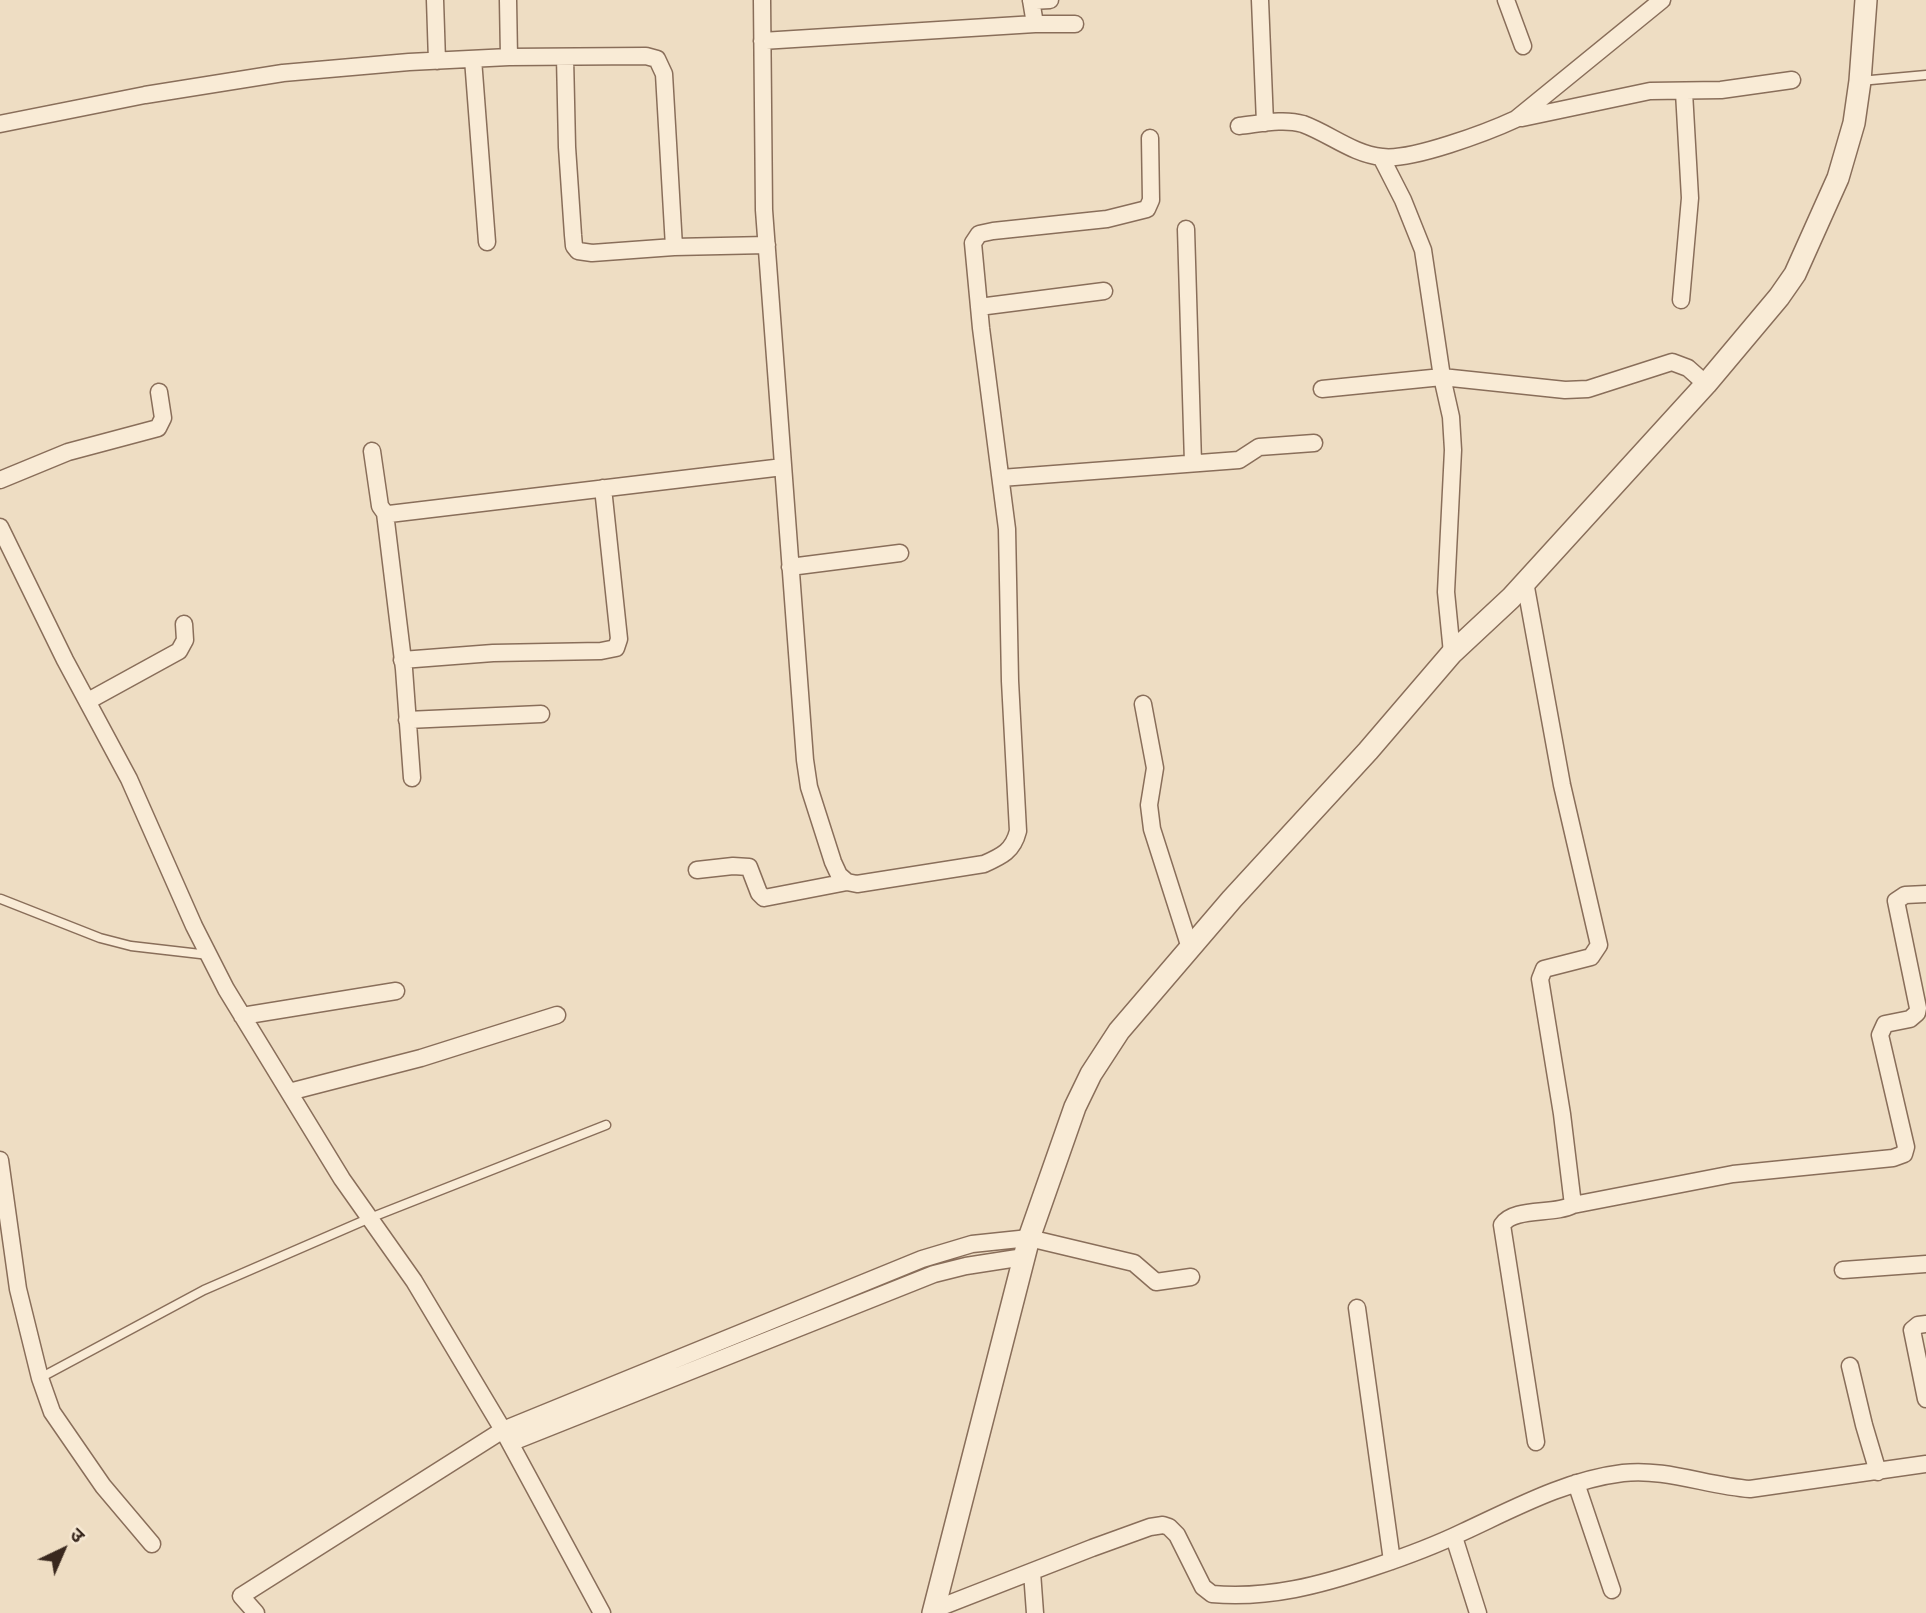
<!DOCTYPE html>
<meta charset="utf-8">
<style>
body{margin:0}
#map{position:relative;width:1926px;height:1613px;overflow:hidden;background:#eeddc3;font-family:"Noto Serif","Noto Sans Devanagari",serif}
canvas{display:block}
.north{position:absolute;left:28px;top:1515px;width:70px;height:70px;-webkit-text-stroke:5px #f6e8d3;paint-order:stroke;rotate:44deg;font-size:19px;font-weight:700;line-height:28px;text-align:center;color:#39281e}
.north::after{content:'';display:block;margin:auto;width:24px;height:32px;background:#39281e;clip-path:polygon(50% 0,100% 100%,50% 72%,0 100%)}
</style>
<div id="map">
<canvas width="1926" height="1613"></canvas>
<div class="north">उ</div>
</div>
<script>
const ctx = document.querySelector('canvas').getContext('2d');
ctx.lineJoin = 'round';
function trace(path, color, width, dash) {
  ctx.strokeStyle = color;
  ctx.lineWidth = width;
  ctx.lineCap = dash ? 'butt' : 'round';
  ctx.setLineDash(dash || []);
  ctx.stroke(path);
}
const service = new Path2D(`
 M1860,81L1926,75
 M1,899L100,938L131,946L209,955
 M40,1378L204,1290L370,1218L606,1125`);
const minor = new Path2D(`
 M435,0L437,61
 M508,0L509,57
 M762,0L764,210L805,760L809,787L833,862L839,875L847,882L857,884L984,864C1002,856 1013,851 1018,831L1010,681L1007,529L981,328L973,243L979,234L993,231L1107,219L1147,209L1151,200L1150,138
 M1031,0L1035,24
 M1260,0L1265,123
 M1506,0L1523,46
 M1031,1L1050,0
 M762,41L1035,24H1075
 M565,57L567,147L573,235L574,246L578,251L592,253L674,247L767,245
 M473,59L487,242
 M1522,118L1650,91L1721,90L1792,80
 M0,124L145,95L283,73L409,62L509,57L646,56L657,59L664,74L674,247
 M1239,126C1259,124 1283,118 1303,124C1330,134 1353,154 1382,157C1411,161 1488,132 1516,119L1662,0
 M1381,157L1403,200L1423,250L1442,377L1451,417L1453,450L1446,592L1452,653
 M1186,229L1193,463
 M1681,300L1690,198L1684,92
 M979,307L1104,291
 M1322,389L1442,377L1565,390L1588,389L1672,362L1688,368L1706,384
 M372,451L380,506L385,513L389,514L783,467
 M1001,478L1239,460L1259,447L1314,443
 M0,480L68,452L158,428L163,418L159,392
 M385,513L404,669L412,778
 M0,527L65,660L129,779L194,926L226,989L342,1179L414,1281L503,1430L602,1613
 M790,567L900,553
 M1525,582L1562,785L1599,945L1591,957L1544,969L1540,979L1562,1114L1573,1205C1554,1215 1513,1207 1502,1225L1536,1442
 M402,660L493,653L601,651L616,648L619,639L603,488
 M88,701L179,651L185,640L184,624
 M1143,704L1155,768L1149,805L1152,829L1190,948
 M407,720L541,714
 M697,870L733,866L749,867L759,893L764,898L847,882
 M242,1016L396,991
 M289,1092L421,1058L557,1015
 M0,1160L18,1289L40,1378L52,1412L103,1486L152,1544
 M1573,1205L1733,1174L1893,1158L1904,1154L1906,1147L1880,1035L1885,1024L1910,1019L1917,1013L1918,1008L1896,901L1905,895L1926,894
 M1843,1270L1926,1264
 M1357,1308L1392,1561
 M1926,1324L1918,1325L1912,1330L1926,1399
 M1850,1366L1864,1425L1878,1472
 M510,1443L934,1274L966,1266L1024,1257
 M1576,1483L1612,1590
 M1454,1537L1478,1613
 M1032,1572L1035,1613
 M933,1610L1092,1548L1150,1527L1163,1525L1169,1527L1177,1535L1203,1587L1212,1594C1269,1599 1321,1585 1374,1567C1404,1557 1434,1546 1463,1532C1515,1508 1566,1480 1623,1473C1665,1468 1708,1486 1750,1489L1926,1464
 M256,1613L241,1596L503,1430L922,1259L972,1244L1029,1238L1134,1263L1156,1282L1191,1277`);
const tertiary = new Path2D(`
 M933,1613L1029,1238L1075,1107L1091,1074L1119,1031L1232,899L1368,751L1452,653L1511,598L1706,384L1779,297L1795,274L1838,178L1854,123L1860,81L1866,0`);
trace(service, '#896e5a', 11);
trace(minor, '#896e5a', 19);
trace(tertiary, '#896e5a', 24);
trace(service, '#f9ebd6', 8);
trace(minor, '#f9ebd6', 16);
trace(tertiary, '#f9ebd6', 21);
</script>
